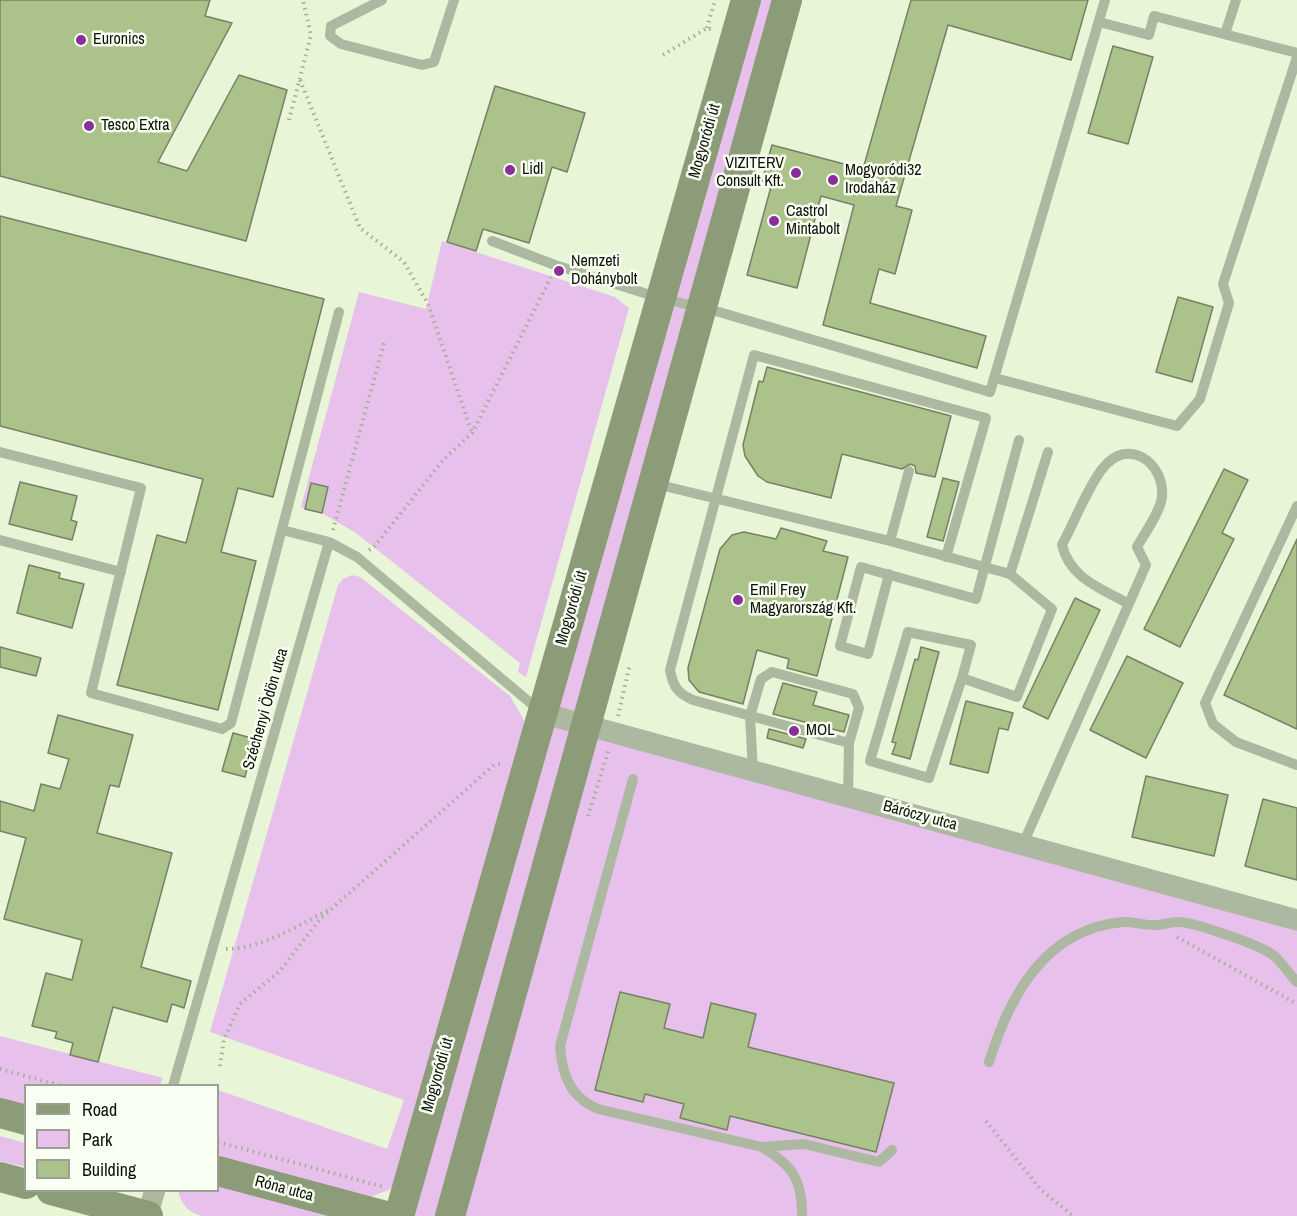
<!DOCTYPE html>
<meta charset="utf-8">
<style>
body{margin:0}
#map{position:relative;width:1297px;height:1216px;overflow:hidden;background:#e8f5d7;font-family:"Archivo Narrow",sans-serif}
canvas{display:block}
.legend{position:absolute;left:24px;top:1084px;width:195px;height:108px;box-sizing:border-box;background:#fafff3;border:2px solid #9ba095;margin:0;padding:8px 10px;list-style:none;font-size:18px;color:#0d1107}
.legend li{display:flex;align-items:center;gap:12px;height:30px}
.legend b{width:30px;border:2px solid #9ba095}
</style>
<div id="map">
<canvas width="1297" height="1216"></canvas>
<ul class="legend">
<li><b style="height:8px;background:#8d9c78"></b>Road</li>
<li><b style="height:16px;background:#e7c1ec"></b>Park</li>
<li><b style="height:16px;background:#abc28a"></b>Building</li>
</ul>
</div>
<script>
const ctx = document.querySelector('canvas').getContext('2d');
ctx.lineJoin = 'round';
function paint(path, color) {
  ctx.fillStyle = color;
  ctx.fill(path, 'evenodd');
}
function trace(path, color, width, dash) {
  ctx.strokeStyle = color;
  ctx.lineWidth = width;
  ctx.lineCap = dash ? 'butt' : 'round';
  ctx.setLineDash(dash || []);
  ctx.stroke(path);
}
function label(font, color, halo, rows, align = 'center') {
  ctx.font = font + ' "Archivo Narrow",sans-serif';
  ctx.lineWidth = 5;
  ctx.setLineDash([]);
  ctx.textBaseline = 'middle';
  ctx.strokeStyle = halo;
  ctx.fillStyle = color;
  for (const [text, x, y, turn = 0] of rows) {
    ctx.save();
    ctx.translate(x, y);
    ctx.rotate((+turn || 0) * Math.PI / 180);
    ctx.textAlign = isNaN(turn) ? turn : align;
    if (halo) ctx.strokeText(text, 0, 0);
    ctx.fillText(text, 0, 0);
    ctx.restore();
  }
}
const green = new Path2D(`
 M746,0H787L586,725L1297,920V1216H399Z
 M442,241L615,297L629,308L526,677L518,672L520,663L356,533L322,513L301,507L359,292L426,309Z
 M352,575L360,577L510,696L525,722L398,1181L389,1190L370,1197L218,1159V1090L387,1149L404,1100L210,1032L338,585L343,579Z
 M0,1036L163,1078L160,1085L26,1086L25,1106L0,1100Z
 M0,1136L25,1143V1167L0,1161Z
 M218,1179L350,1216H203C187,1212 183,1206 178,1191L218,1190Z`);
const building = new Path2D(`
 M0,0H210L205,16L232,23L158,162L187,171L239,75L287,90L246,241L0,176Z
 M911,0H1088L1071,60L948,25L896,206L912,210L895,274L879,269L870,303L986,336L977,368L823,325L854,205L821,196L797,288L747,275L772,183L762,181L772,145L863,169Z
 M1113,46L1153,57L1128,144L1088,133Z
 M495,86L585,113L567,172L552,167L529,243L483,229L476,251L447,242Z
 M0,216L324,299L273,497L238,488L221,552L256,561L218,710L117,685L157,535L186,543L203,479L0,426Z
 M1178,297L1213,307L1192,382L1156,372Z
 M767,367L951,416L935,477L916,473L915,466L910,464L902,469L842,454L831,498L767,482L758,476L745,456L743,445L759,381L763,382Z
 M1224,469L1248,480L1222,533L1234,539L1180,647L1144,629Z
 M943,478L959,482L943,541L927,537Z
 M20,482L77,496L71,520L77,522L72,540L9,524Z
 M311,483L328,487L322,513L305,509Z
 M781,528L827,541L823,551L848,557L817,676L787,668L789,659L757,650L743,704L699,692L689,680L688,668L720,549L732,535L744,532L776,539Z
 M1297,539V729L1224,695Z
 M29,565L60,573L59,578L84,584L72,628L17,613Z
 M1075,598L1100,610L1048,719L1023,707Z
 M0,647L41,658L36,676L0,667Z
 M921,647L939,652L910,759L892,754L896,743L892,742L915,659L918,660Z
 M1127,656L1183,683L1146,758L1090,730Z
 M783,683L817,692L813,705L849,715L844,732L773,714Z
 M966,701L1013,713L1008,730L999,728L988,773L950,764Z
 M58,715L133,735L119,787L110,785L97,833L172,853L141,967L191,981L184,1008L172,1004L167,1022L113,1007L98,1062L70,1055L73,1043L55,1038L57,1032L32,1026L46,973L72,980L82,940L4,919L26,838L0,831V801L34,811L41,784L60,789L69,759L48,753Z
 M769,729L806,739L803,748L767,738Z
 M233,733L255,739L245,777L222,771Z
 M1146,776L1228,795L1214,856L1132,837Z
 M1263,799L1297,808V880L1245,866Z
 M620,992L670,1004L664,1028L703,1038L711,1003L756,1014L748,1047L894,1083L876,1152L730,1116L727,1130L680,1118L684,1104L645,1094L643,1102L595,1090Z`);
const path = new Path2D(`
 M707,28L715,0
 M663,55L707,28L714,30
 M300,80L360,228L404,262L428,304L472,433
 M289,120L311,35L303,0
 M333,530L385,339
 M369,550L374,547L444,459L472,433L551,277
 M618,716L630,664
 M588,816L609,749
 M1177,937L1297,1004
 M226,949C263,948 296,927 328,910
 M220,1066L224,1039L240,1004L280,971L320,919L494,765L503,764
 M0,1069L62,1086
 M986,1121L1041,1190L1073,1216
 M218,1142L384,1187`);
const lane = new Path2D(`
 M382,0L331,26L330,36L341,44L422,65L434,62L454,0
 M1099,22L1149,35L1154,16L1297,53
 M1225,34L1236,0
 M492,241L555,265L660,298L719,312L990,392L1105,0
 M995,378L1177,426L1200,399L1229,303L1223,284L1297,57
 M0,452L141,488L91,693L222,729L231,723L339,312
 M656,484L890,541L1010,574L1052,609L1017,697L962,678L971,645L908,632L870,761L929,778L962,678
 M1297,506L1205,703L1213,724L1236,742L1297,765
 M282,530L329,542L357,557L540,711
 M0,540L121,572
 M890,541L909,471
 M889,574L868,654L840,646L861,567L976,599L1019,440
 M1010,574L1048,452
 M849,743L693,700C677,693 673,686 670,670L754,355L986,418L946,557
 M753,771L750,716L761,679L772,672L853,694L859,708L849,743L848,797
 M633,779L560,1046C562,1075 570,1097 598,1109L762,1147C793,1166 802,1179 802,1216
 M1023,844L1146,565L1137,547C1144,535 1161,510 1162,497C1165,463 1128,436 1103,468C1088,486 1074,523 1062,545C1070,578 1100,588 1127,603
 M989,1062C1010,995 1045,929 1123,922C1133,921 1144,926 1155,925C1162,925 1170,922 1178,922C1194,922 1260,945 1273,955C1282,962 1289,974 1297,982
 M173,1086L329,542
 M763,1147L804,1144L879,1162L892,1150`);
const street = new Path2D(`
 M542,713L1297,920
 M147,1216L155,1190`);
const secondary = new Path2D(`
 M0,1113L26,1120
 M218,1171L386,1216
 M0,1177L26,1184
 M51,1190L148,1216
 M399,1216L746,0
 M450,1216L787,0`);
const markers = [
 [81,40,6,"#8b2e99"],
 [89,126,6,"#8b2e99"],
 [510,170,6,"#8b2e99"],
 [796,173,6,"#8b2e99"],
 [833,180,6,"#8b2e99"],
 [774,221,6,"#8b2e99"],
 [559,271,6,"#8b2e99"],
 [738,600,6,"#8b2e99"],
 [794,731,6,"#8b2e99"]
];
const poiNames = [
 ["Euronics",93,40],
 ["Tesco Extra",101,126],
 ["VIZITERV",784,164,"right"],
 ["Consult Kft.",784,182,"right"],
 ["Lidl",522,170],
 ["Mogyoródi32",845,171],
 ["Irodaház",845,189],
 ["Castrol",786,212],
 ["Mintabolt",786,230],
 ["Nemzeti",571,262],
 ["Dohánybolt",571,280],
 ["Emil Frey",750,591],
 ["Magyarország Kft.",750,609],
 ["MOL",806,731]
];
const streetNames = [
 ["Mogyoródi út",705,141,-74],
 ["Mogyoródi út",572,608,-74],
 ["Széchenyi Ödön utca",266,709,-74],
 ["Báróczy utca",920,816,15],
 ["Mogyoródi út",438,1075,-74],
 ["Róna utca",284,1189,15]
];
paint(green, '#e7c1ec');
paint(building, '#abc28a');
trace(building, '#768166', 1.5);
trace(path, '#a4ae96', 4, [1.5, 4.5]);
trace(lane, '#adb8a0', 10);
trace(street, '#adb8a0', 21);
trace(secondary, '#8d9c78', 30);
for (const [x, y, r, color] of markers) {
  const dot = new Path2D();
  dot.arc(x, y, r, 0, 2 * Math.PI);
  ctx.fillStyle = color;
  ctx.fill(dot);
  trace(dot, '#fafff3', 2);
}
label('16px', '#0d1107', '#fafff3', poiNames, 'left');
label('16px', '#0d1107', '#fafff3', streetNames);
</script>
